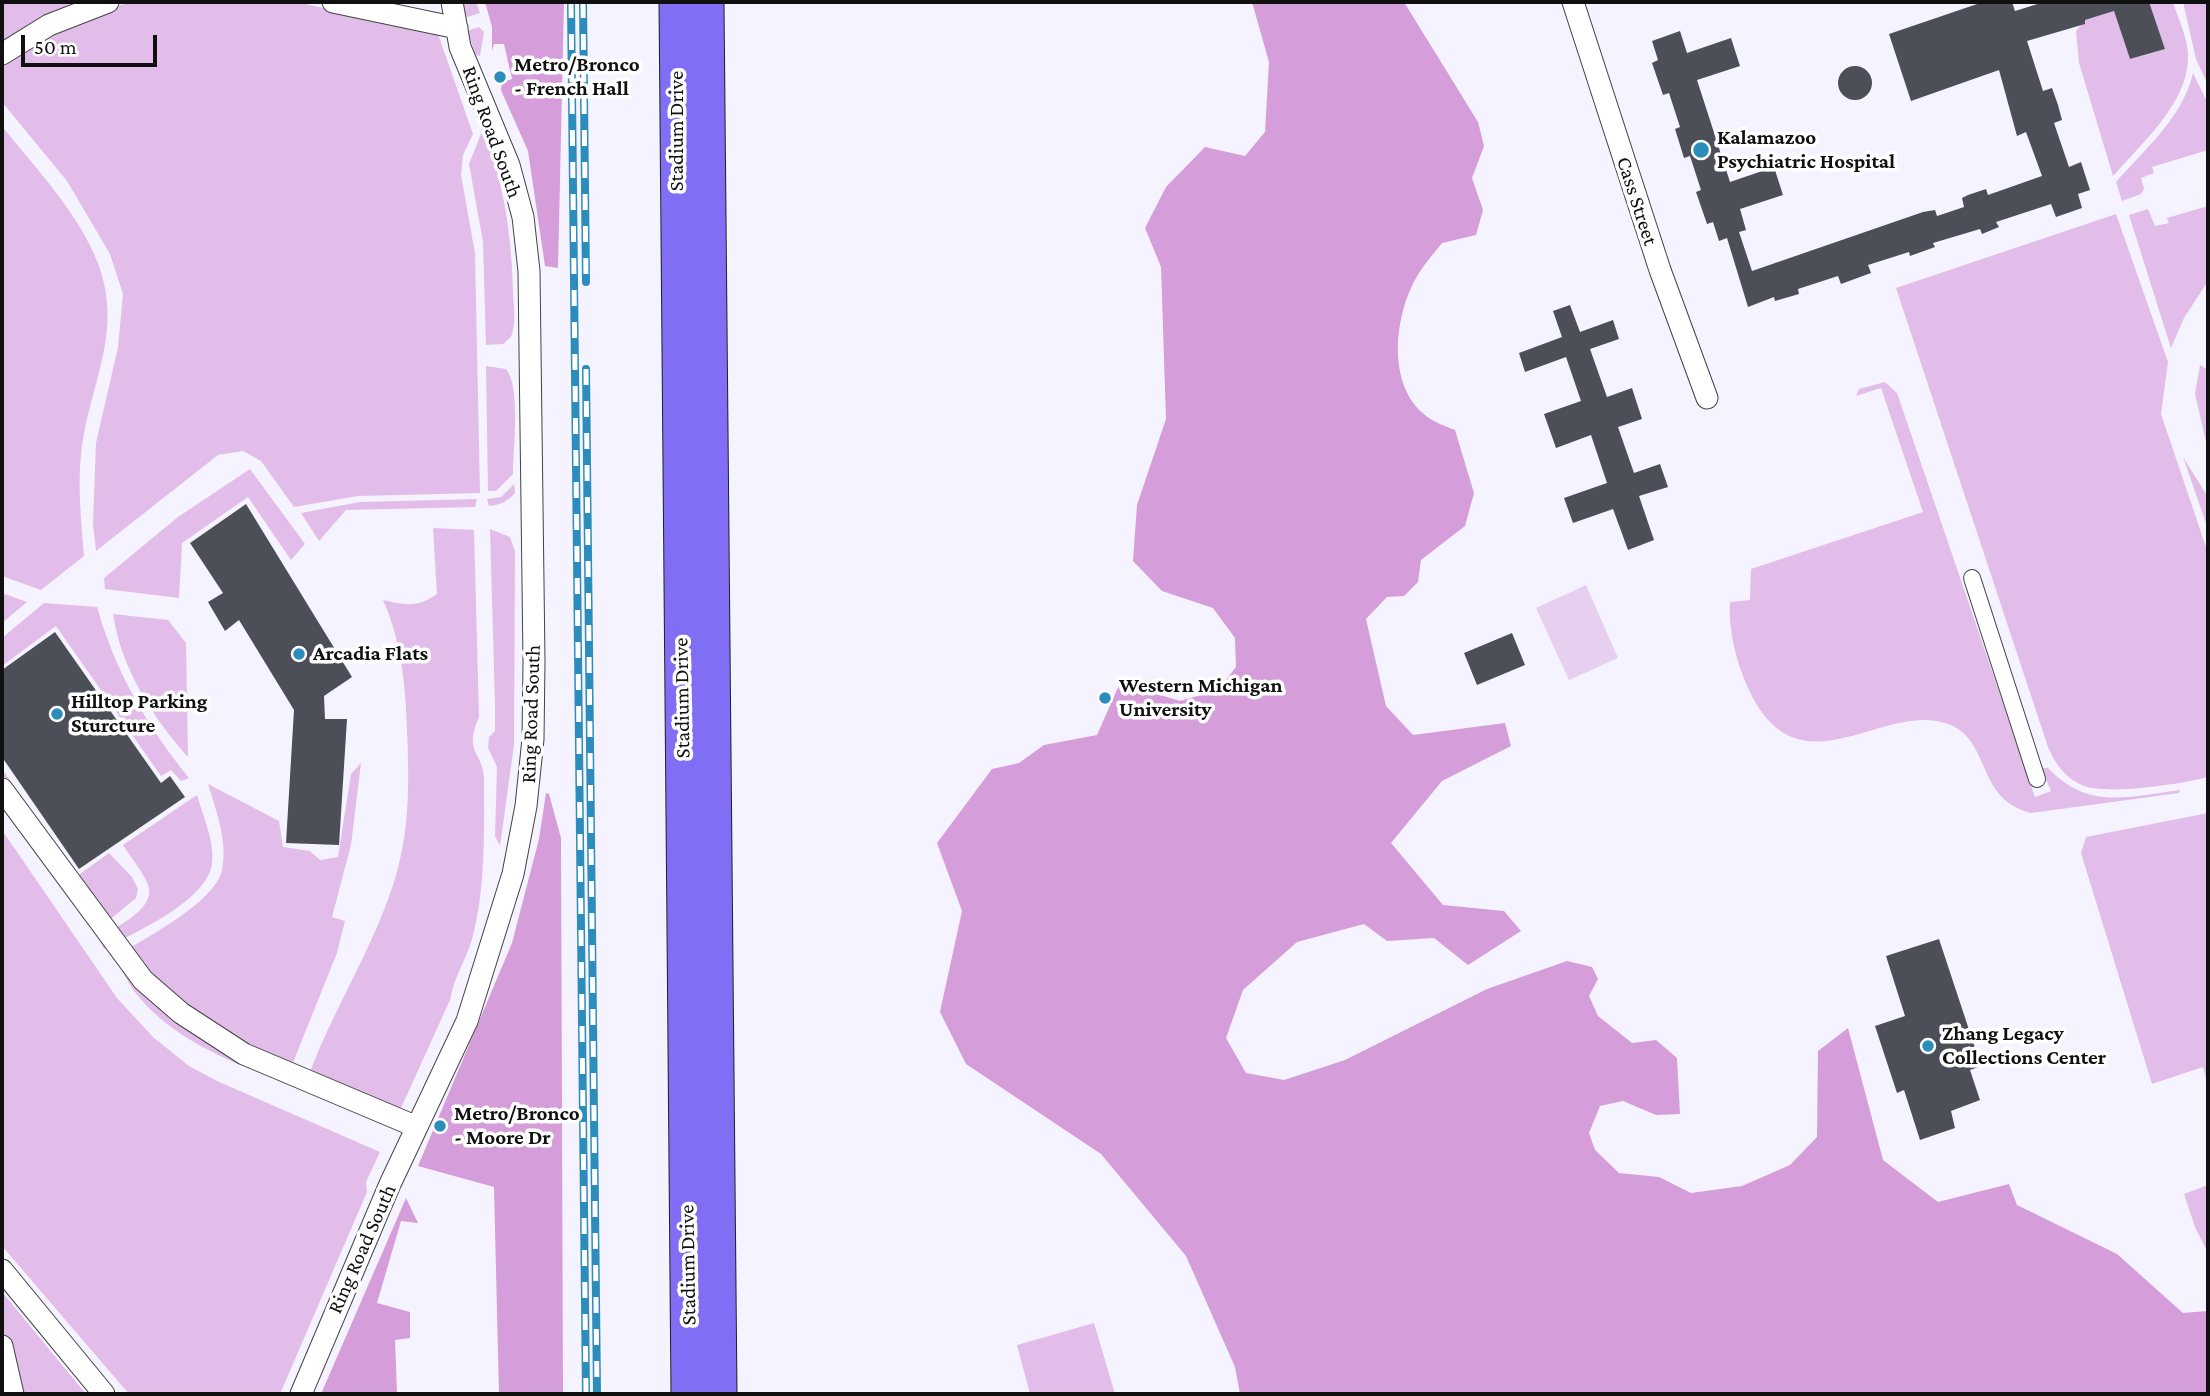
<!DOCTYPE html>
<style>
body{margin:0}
#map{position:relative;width:2210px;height:1396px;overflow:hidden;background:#f5f3ff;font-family:"Crimson Pro",serif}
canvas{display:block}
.frame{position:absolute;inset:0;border:4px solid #101010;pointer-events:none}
.scale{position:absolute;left:21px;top:35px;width:136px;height:32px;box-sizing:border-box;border:4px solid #101010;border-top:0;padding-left:9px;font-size:21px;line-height:24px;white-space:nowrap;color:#101010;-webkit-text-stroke:5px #fff;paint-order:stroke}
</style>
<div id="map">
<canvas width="2210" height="1396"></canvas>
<div class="frame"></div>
<div class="scale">50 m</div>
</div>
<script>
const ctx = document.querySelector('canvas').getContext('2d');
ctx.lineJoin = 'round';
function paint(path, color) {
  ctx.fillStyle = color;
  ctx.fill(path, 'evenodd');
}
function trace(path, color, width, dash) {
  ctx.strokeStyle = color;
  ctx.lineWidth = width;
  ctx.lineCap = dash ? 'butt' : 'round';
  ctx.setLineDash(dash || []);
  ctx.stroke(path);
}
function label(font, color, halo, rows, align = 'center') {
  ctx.font = font + ' "Crimson Pro",serif';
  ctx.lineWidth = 7;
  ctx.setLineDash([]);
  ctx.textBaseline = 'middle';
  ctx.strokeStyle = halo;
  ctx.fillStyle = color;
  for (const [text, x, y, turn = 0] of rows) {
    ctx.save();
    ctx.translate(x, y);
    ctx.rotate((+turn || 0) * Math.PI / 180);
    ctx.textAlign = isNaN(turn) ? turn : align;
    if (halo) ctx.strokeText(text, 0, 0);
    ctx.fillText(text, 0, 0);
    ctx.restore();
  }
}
const green = new Path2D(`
 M2,2H74L2,41Z
 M139,2H297L438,34L473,134L463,155L461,175L475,253L480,493L358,496L294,507L261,461L243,451L218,455L96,551L93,523L96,443L118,347L123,294L110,254L67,181L2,102V62C44,37 89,7 139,2Z
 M461,2H476L480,13L464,18Z
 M2157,2H2173C2178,19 2189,40 2188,59C2187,104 2141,144 2113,176L2079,63L2076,31L2085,20L2114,11L2130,59L2165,49L2149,4Z
 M2183,2H2208V85L2196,59Z
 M479,27L484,32L480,56L476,55L467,31Z
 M2193,73L2208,104V150L2152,167L2154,173L2141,178L2144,189L2141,194L2122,201L2116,182C2145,149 2183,117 2193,73Z
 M2,126C36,169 80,214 99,266C121,328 95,375 84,434C76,474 81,516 84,556L41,590L2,576Z
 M483,129C504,183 512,236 513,294C514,308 516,324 511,337L503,344L486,345L483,242L469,164Z
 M2208,206V281L2184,318L2171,348L2129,215L2148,209L2155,226L2169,223L2167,218Z
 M2116,214L2168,362L2161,414L2208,553V777C2182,784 2109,795 2084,786C2066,779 2055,764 2048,747L1896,288Z
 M2200,365L2208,370V451L2195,394Z
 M486,366L506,369C521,386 513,450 513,474L496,491H488Z
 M1885,382L1897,393L2035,797L2051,791L2041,768H2048C2088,810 2127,797 2180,790L2179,793L2031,813C1975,799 1992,740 1948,724C1883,700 1799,797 1749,690C1737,664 1728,631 1730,602L1750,600L1751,569L1923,512L1881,388L1856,396L1859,389Z
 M2183,457L2208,497V529Z
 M250,469L305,544L291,560L248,497L182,543L179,598L105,589L104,578L178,517Z
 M514,484L515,493C507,502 500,505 489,506L487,499L501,497Z
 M477,499L475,507L346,510L319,541L301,513L360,502Z
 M433,528L474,530L479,717C463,754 483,751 484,778C484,830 486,889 472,939C466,960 454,977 450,1000L392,1128L304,1089C329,1013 377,946 398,868C410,823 409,776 407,730C406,688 401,639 383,600C404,605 418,608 437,594Z
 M490,529L510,537L515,551L514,745L500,846L495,836L497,767L488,748L489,737L495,731V705Z
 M2,593L27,602L2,623Z
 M44,603L97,607C115,671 147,726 189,778L181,781L171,770L161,776L56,626L2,666V638Z
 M113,614L168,620L186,643L188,757C153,718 121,668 113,614Z
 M361,763L351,845L332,917L345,921L337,953L290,1070L278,1079C227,1062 167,1035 134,991C127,981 121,968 115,957C143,939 215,903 222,870C228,841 216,811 208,784L279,821L283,847L310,851L320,860L338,857L351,774Z
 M2,769L77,876L109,853L132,877L138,889L136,898L95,932L2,794Z
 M197,795C203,816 215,842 212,864C206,902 135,932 104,949L98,938C113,928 152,912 149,889C147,876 130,857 123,845Z
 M2208,813V1086L2203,1067L2152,1084L2081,853L2086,837Z
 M2,830L117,998L153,1037L189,1066L217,1081L380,1152L366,1182L367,1192L280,1394H129L2,1246Z
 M2208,1185V1253L2195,1227L2184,1194Z
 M2,1292L86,1394H21L2,1326Z
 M1094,1323L1115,1394H1030L1017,1345Z`);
const forest = new Path2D(`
 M485,2H564L558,268L545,266L528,151L501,90L502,82L512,79L504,44H494L492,51V27Z
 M1252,2H1404L1478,122L1484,146L1472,178L1483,210L1476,235L1442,243C1433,254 1423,266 1416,278C1394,317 1387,385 1425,415C1433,422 1445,426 1455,430L1474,493L1465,526L1421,560L1418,582L1404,596L1387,597L1366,619L1386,706L1413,735L1505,723L1511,746L1442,781L1391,843L1443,905L1504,911L1521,931L1468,965L1434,938L1387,941L1364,924L1297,942L1243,990L1226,1038L1246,1073L1284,1080L1345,1060L1487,989L1567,961L1592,967L1598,979L1589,996L1598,1016L1632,1043L1656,1040L1677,1058L1680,1114L1656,1115L1623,1101L1600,1106L1589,1133L1595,1150L1619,1173L1659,1177L1691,1193L1742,1186L1790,1165L1817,1137L1818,1051L1848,1028L1883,1160L1938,1202L2009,1184L2017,1205L2117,1254L2183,1313L2208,1311V1394H1240L1235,1367L1186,1256L1101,1154L966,1064L940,1012L962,911L937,843L992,769L1019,763L1044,745L1097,735L1120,683L1180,701L1218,690L1236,667L1235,638L1213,608L1162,591L1133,561L1137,505L1166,419L1161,267L1145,228L1166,187L1205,147L1245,156L1265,132L1269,62Z
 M546,793L549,794L561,838L563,1394H499L494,1187L418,1166L512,943L539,839Z
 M406,1198L418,1223L401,1221L377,1303L410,1312V1338L395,1340L397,1394H321Z`);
const pitch = new Path2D(`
 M1586,585L1618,658L1569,680L1536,608Z`);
const building = new Path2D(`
 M1983,2H2012L2015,11L2044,2H2149L2165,49L2130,59L2114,11L2085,20V24L2027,41L2043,91L2052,88L2058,105L2062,120L2054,123L2069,167L2081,162L2090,190L2078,194L2082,208L2056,217L2051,204L1996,222L1999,227L1982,234L1980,229L1933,243L1935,247L1910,256L1909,252L1868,265L1871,273L1841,284L1838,276L1798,289L1799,294L1775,301L1774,297L1748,307L1727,238L1719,241L1713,222L1707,224L1696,192L1701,190L1690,156L1684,158L1675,129L1680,127L1669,93L1663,95L1652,63L1658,60L1652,41L1680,31L1687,53L1731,38L1740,66L1697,80L1730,182L1774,167L1783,195L1740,209L1746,230L1739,232L1752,271L1923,212L1935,210L1937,216L1964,207L1962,198L1968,195L1986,189L1988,195L2042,176L2026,132L2017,136L1999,70L1911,101L1889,34Z
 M1838 83a17 17 0 1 1 34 0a17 17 0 1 1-34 0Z
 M1570,305L1580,332L1613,320L1619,339L1590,349L1607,397L1632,388L1642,419L1618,427L1634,473L1660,464L1668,487L1639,496L1654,540L1628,550L1613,509L1573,523L1564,498L1607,483L1591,435L1556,448L1544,414L1581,401L1566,357L1525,372L1519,353L1562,337L1553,311Z
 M246,504L352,677L324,696L325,719H347L339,845L286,843L294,710L239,620L225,631L208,602L223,593L190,543Z
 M55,632L161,783L170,776L185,797L79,869L2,757V670Z
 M1512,633L1525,665L1477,685L1464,653Z
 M1939,939L1981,1066L1970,1070L1980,1100L1951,1111L1955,1128L1920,1140L1904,1090L1897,1093L1875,1026L1905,1016L1886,956Z`);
const pedestrian = new Path2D(`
 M1972,578L2037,779`);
const minor = new Path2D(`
 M333,2L457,28
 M1573,2L1660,270L1707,398
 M2,54L49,25L108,2
 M2,789L143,980L181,1013L244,1054L417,1127
 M2,1270L104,1394
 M2,1346L13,1394
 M301,1394L390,1184L467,1021L513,874L526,806L533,739L534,661L529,271L523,217L509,165L460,47L452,2`);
const primary = new Path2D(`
 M677,2L689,1394
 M706,2L719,1394`);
const rail = new Path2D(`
 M571,2L586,1394
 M583,2L586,282
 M586,369L597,1394`);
const markers = [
 [500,77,7,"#2c8dbc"],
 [1701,150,9,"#2c8dbc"],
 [299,654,7,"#2c8dbc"],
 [1105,698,7,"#2c8dbc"],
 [57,714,7,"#2c8dbc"],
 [1928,1046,7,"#2c8dbc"],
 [440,1126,7,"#2c8dbc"]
];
const poiNames = [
 ["Metro/Bronco",514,65],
 ["- French Hall",514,89],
 ["Kalamazoo",1717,138],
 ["Psychiatric Hospital",1717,162],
 ["Arcadia Flats",313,654],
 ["Western Michigan",1119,686],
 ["University",1119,710],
 ["Hilltop Parking",71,702],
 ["Sturcture",71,726],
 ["Zhang Legacy",1942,1034],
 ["Collections Center",1942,1058],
 ["Metro/Bronco",454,1114],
 ["- Moore Dr",454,1138]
];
const streetNames = [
 ["Stadium Drive",677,131,-90],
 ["Ring Road South",492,132,70],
 ["Cass Street",1637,201,72],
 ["Stadium Drive",682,698,-91],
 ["Ring Road South",531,714,-88],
 ["Ring Road South",362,1249,-66],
 ["Stadium Drive",688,1265,-91]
];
paint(green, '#e2bde9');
paint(forest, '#d59dd9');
paint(pitch, '#e7cff0');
paint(building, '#4c4f58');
trace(pedestrian, '#434343', 18);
trace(minor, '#434343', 23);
trace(primary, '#212121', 37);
trace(pedestrian, '#fff', 16);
trace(minor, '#fff', 21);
trace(primary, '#806ef4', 35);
trace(rail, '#2c8dbc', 8);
trace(rail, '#fff', 5, [16]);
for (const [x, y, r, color] of markers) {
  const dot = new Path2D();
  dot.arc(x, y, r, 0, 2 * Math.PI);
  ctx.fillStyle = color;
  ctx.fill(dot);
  trace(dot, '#fff', 2.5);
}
label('bold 21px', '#101010', '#fff', poiNames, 'left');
label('21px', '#101010', '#fff', streetNames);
</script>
